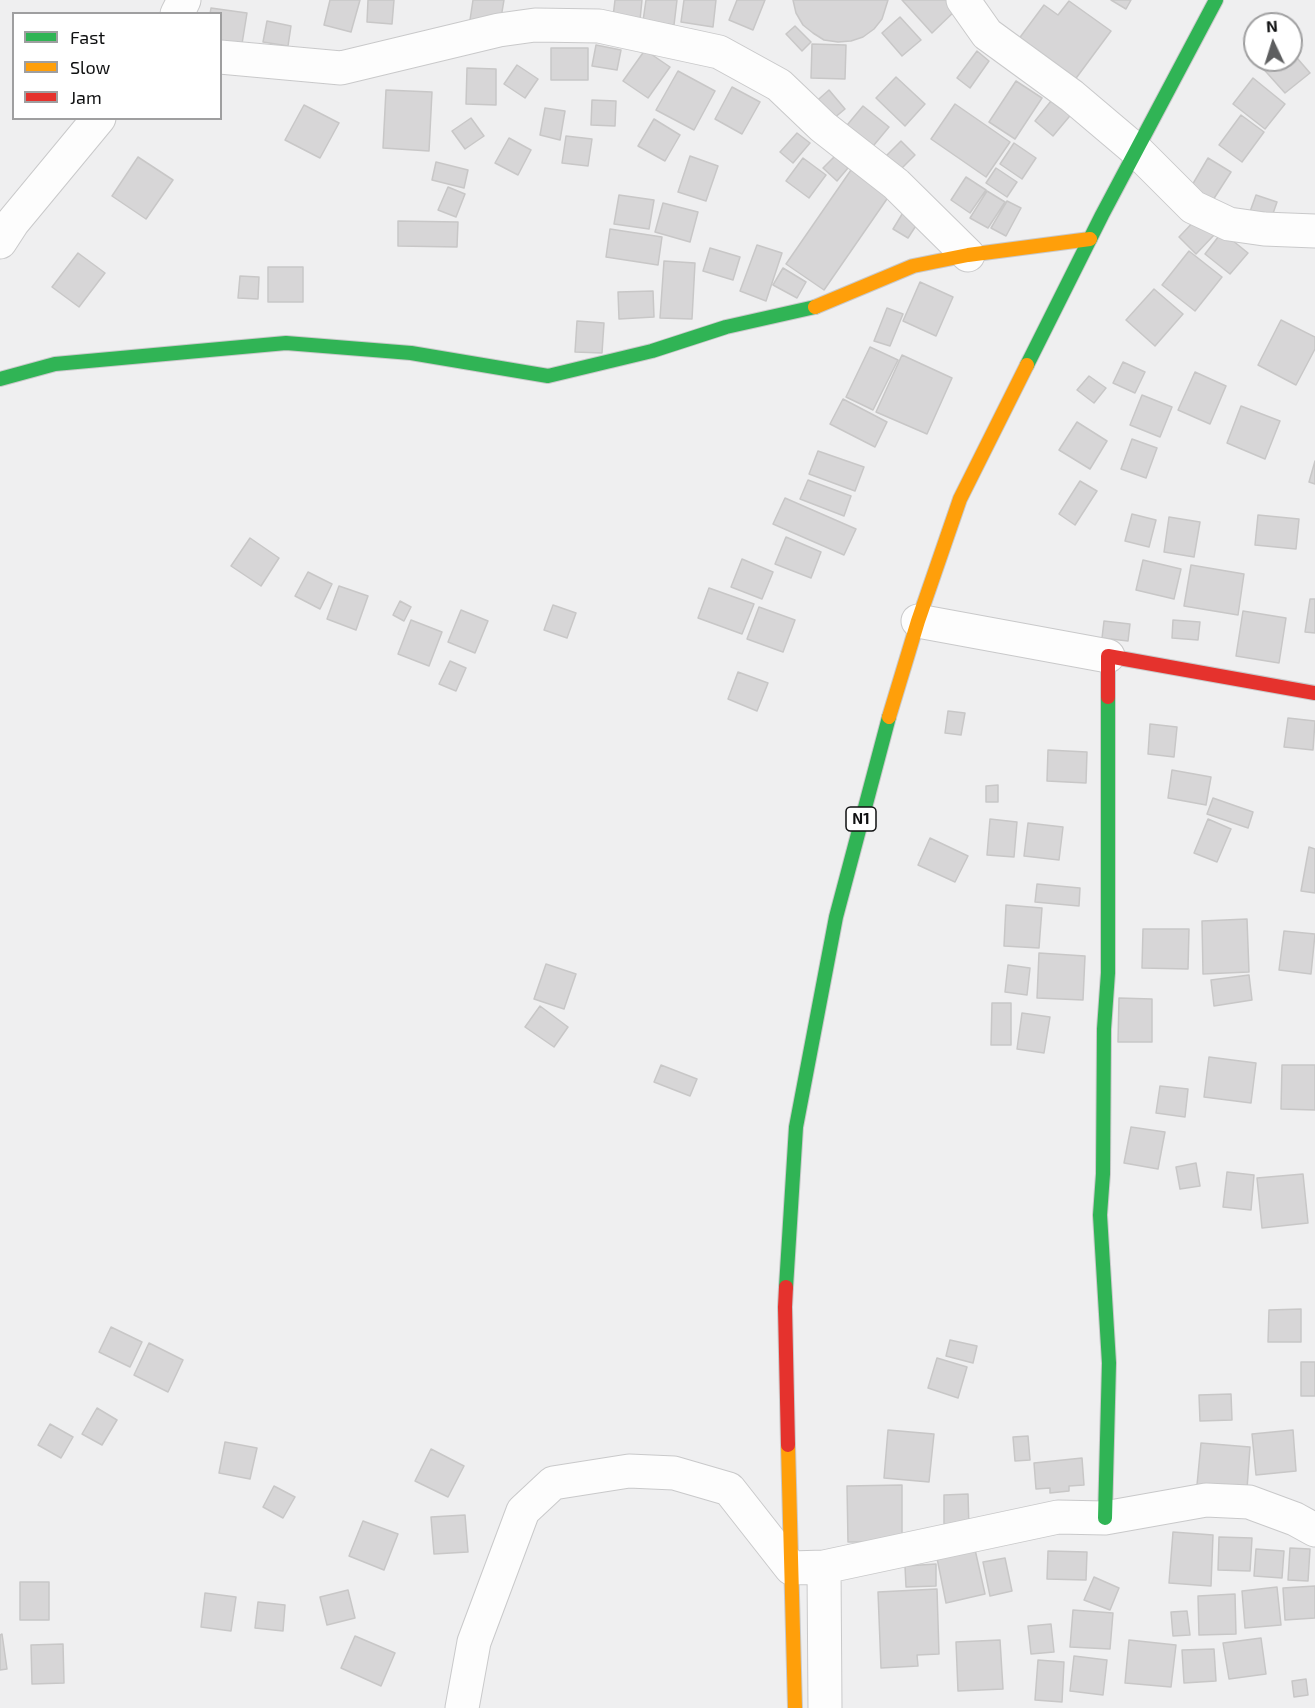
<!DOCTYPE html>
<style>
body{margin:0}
#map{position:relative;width:1315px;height:1708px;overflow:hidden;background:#efeff0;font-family:"Exo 2",sans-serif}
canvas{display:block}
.legend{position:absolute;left:12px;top:12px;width:210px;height:108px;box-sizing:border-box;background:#fff;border:2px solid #9f9fa0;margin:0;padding:8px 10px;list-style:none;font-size:18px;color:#0f1011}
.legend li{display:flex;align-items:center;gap:12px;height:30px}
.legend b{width:30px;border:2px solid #9f9fa0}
.north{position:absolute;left:1243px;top:12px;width:60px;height:60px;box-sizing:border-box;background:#fff;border:2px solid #9f9fa0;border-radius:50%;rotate:356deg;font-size:16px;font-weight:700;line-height:24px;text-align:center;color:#0f1011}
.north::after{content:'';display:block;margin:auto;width:21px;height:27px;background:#5d5e5f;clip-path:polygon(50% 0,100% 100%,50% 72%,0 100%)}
</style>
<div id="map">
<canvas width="1315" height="1708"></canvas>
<ul class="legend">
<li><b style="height:8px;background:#30b455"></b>Fast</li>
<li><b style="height:8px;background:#ff9f0a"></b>Slow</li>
<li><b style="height:8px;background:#e5322d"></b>Jam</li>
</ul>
<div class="north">N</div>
</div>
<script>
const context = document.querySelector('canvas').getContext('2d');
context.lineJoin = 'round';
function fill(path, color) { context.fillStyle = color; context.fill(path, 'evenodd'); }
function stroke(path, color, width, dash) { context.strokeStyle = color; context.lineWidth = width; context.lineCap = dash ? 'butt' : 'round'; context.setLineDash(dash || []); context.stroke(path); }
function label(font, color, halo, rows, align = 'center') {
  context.font = font + ' "Exo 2",sans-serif'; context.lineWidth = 5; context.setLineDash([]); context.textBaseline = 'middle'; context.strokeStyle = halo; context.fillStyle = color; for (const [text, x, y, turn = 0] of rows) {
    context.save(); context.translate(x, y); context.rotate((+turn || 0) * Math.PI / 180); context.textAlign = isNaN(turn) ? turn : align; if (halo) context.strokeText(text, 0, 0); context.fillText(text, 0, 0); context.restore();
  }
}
const building = new Path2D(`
 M330,0H360L351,32L324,25Z
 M368,0H394L392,24L367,22Z
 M473,0H504L500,24L470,20Z
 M615,0H642L640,20L613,17Z
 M646,0H677L674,25L643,21Z
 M684,0H716L713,27L681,22Z
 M737,0H765L753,30L729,20Z
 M793,0H888L882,19L874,29L863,37L851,41L838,42L824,40L813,33L803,25L796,13Z
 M902,0H953L959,7L932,33Z
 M1111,0H1131L1126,9Z
 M1069,1L1111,31L1074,81L1018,40L1044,5L1058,15Z
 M211,8L247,13L241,50L220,47V14H210Z
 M900,17L921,40L902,56L882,33Z
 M267,21L291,26L288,46L263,42Z
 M795,26L811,42L802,51L786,34Z
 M812,44L846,45L845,79L811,78Z
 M596,45L621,50L617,70L592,66Z
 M551,48H588V80H551Z
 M645,50L670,67L648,98L623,81Z
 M977,51L989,61L970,88L957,78Z
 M1291,51L1310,73L1285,93L1259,64L1264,60H1291Z
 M517,65L538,79L525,98L504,84Z
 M467,68L496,69V105L466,104Z
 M678,71L715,91L694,130L656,110Z
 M896,77L925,104L905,126L876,98Z
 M1253,78L1285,104L1265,129L1233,104Z
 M1016,81L1042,98L1015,139L989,122Z
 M732,87L760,102L742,134L715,119Z
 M386,90L432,92L429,151L383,148Z
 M829,90L845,109L827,124L811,106Z
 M1055,96L1074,111L1053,136L1035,121Z
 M592,100L616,101L615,126L591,125Z
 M955,104L1010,142L986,177L931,139Z
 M304,105L339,123L320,158L285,140Z
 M863,106L889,127L869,151L843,130Z
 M545,108L565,111L560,140L540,135Z
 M1241,115L1264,132L1242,162L1219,145Z
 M471,118L484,136L465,149L452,131Z
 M654,119L680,135L665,161L638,146Z
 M797,133L810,143L793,163L780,152Z
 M566,136L592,139L588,166L562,163Z
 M509,138L531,150L518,175L495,163Z
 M901,141L915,155L899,171L885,157Z
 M1014,143L1036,158L1022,179L1000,164Z
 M690,156L718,166L706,201L678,192Z
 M835,156L848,168L837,181L823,168Z
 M138,157L173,180L146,219L112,196Z
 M803,158L826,175L809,198L786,181Z
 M1208,158L1231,172L1213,200L1191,187Z
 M436,162L468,170L464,188L432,180Z
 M996,168L1017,182L1007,197L986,183Z
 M851,170L889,196L824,290L786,264Z
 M966,177L986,190L970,213L951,200Z
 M448,187L465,194L456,217L438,210Z
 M987,191L1005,202L988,228L970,218Z
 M619,195L654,200L649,229L614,224Z
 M1256,195L1277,202L1268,228L1247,220Z
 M1007,201L1021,208L1006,236L991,228Z
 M663,203L698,212L690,242L655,232Z
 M904,211L919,221L908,238L893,229Z
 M1199,216L1216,233L1196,254L1179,237Z
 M398,221L458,222L457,247L398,246Z
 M610,229L662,237L658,265L606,257Z
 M1222,232L1248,253L1230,274L1205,254Z
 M757,245L782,253L766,301L740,291Z
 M710,248L740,257L733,280L703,271Z
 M1189,251L1222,277L1195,311L1162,285Z
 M78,253L105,273L79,307L52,287Z
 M664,261L695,263L692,319L660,318Z
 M268,267H303V302H268Z
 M783,268L806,282L797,298L773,285Z
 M240,276L259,277L258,299L238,298Z
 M920,282L953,297L936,336L903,321Z
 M1154,289L1183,314L1155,346L1126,320Z
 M653,291L654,317L619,319L618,292Z
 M887,308L903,314L890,346L874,341Z
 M1281,320L1315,337V349L1296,385L1258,365Z
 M577,321L604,323L602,353L575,352Z
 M870,347L898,360L873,410L846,397Z
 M902,355L952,378L927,434L876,412Z
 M1123,362L1145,372L1135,393L1113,383Z
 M1195,372L1226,386L1210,424L1178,410Z
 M1089,376L1106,388L1094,403L1077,390Z
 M1142,395L1172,407L1160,437L1130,425Z
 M843,399L887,422L875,447L830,424Z
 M1241,406L1280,421L1265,459L1227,443Z
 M1077,422L1107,441L1090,469L1059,450Z
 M1132,439L1157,448L1146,478L1121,469Z
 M818,451L864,467L855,491L809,474Z
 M1315,461V484L1309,482Z
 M808,480L851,496L844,516L800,499Z
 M1080,481L1097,491L1075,525L1059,514Z
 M785,498L856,529L844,555L773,524Z
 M1132,514L1156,520L1149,547L1125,541Z
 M1258,515L1299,519L1296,549L1255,545Z
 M1169,517L1200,522L1194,557L1164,552Z
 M786,537L821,552L811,578L775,564Z
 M250,538L279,558L261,586L231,566Z
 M742,559L773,572L762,599L731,587Z
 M1143,560L1181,569L1174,599L1136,590Z
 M1191,565L1244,574L1238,615L1184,606Z
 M308,572L332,584L320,609L295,596Z
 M339,586L368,596L356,630L327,619Z
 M709,588L754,604L742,634L698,618Z
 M1310,599H1315V633L1305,632Z
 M400,601L411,607L404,621L393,615Z
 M553,605L576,613L567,638L544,630Z
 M759,607L795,620L783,652L747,639Z
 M461,610L488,621L475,653L448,642Z
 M1243,611L1286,618L1279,663L1236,656Z
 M411,620L442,632L429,666L398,654Z
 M1173,620L1200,622L1198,640L1172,638Z
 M1104,621L1130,624L1128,641L1102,638Z
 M450,661L466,668L456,691L439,684Z
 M738,672L768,683L757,711L728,699Z
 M948,711L965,713L961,735L945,733Z
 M1288,718L1315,721L1313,750L1284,747Z
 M1150,724L1177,727L1174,757L1148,754Z
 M1048,750L1087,752L1086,783L1047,781Z
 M1172,770L1211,777L1206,805L1168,798Z
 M998,785V802H986V786Z
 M1213,798L1253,812L1248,828L1207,814Z
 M990,819L1017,822L1014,857L987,855Z
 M1208,819L1231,829L1217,862L1194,853Z
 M1028,823L1063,827L1059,860L1024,856Z
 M930,838L968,856L955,882L918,865Z
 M1309,847L1315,849V893L1301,891Z
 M1037,884L1080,888L1079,906L1035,902Z
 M1006,905L1042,908L1039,948L1004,946Z
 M1247,919L1249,972L1203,974L1202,921Z
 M1143,929H1189L1188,969L1142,968Z
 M1284,931L1315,934L1311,974L1279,970Z
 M1039,953L1085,956L1083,1000L1037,998Z
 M546,964L576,974L564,1009L534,999Z
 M1008,965L1030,968L1027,995L1005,992Z
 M1249,975L1252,1000L1214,1006L1211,980Z
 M1119,998L1152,999V1042H1118Z
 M992,1003H1011V1045H991Z
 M540,1006L568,1027L554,1047L525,1027Z
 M1022,1013L1050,1017L1044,1053L1017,1049Z
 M1209,1057L1256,1063L1251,1103L1204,1097Z
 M661,1065L697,1079L690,1096L654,1082Z
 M1282,1065H1315V1110L1281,1109Z
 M1160,1086L1188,1089L1185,1117L1156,1113Z
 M1131,1127L1165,1132L1158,1169L1124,1163Z
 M1196,1163L1200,1186L1180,1189L1176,1167Z
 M1227,1172L1254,1175L1251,1210L1223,1207Z
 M1303,1174L1308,1223L1262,1228L1257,1178Z
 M1301,1309V1342H1268L1269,1310Z
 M111,1327L142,1342L130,1367L99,1352Z
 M950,1340L977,1346L973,1363L946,1356Z
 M149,1343L183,1360L168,1392L134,1375Z
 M937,1358L967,1367L958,1398L928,1388Z
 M1301,1362H1315V1396H1301Z
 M1231,1394L1232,1420L1200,1421L1199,1395Z
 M97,1408L117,1420L102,1445L82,1434Z
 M50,1424L73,1437L61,1458L38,1445Z
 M888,1430L934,1434L929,1482L884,1478Z
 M1293,1430L1296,1471L1256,1475L1252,1434Z
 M1028,1436L1030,1460L1015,1461L1013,1437Z
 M225,1442L257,1448L250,1479L219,1473Z
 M1201,1443L1250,1447L1247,1489L1197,1485Z
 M431,1449L464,1466L448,1497L415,1481Z
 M1082,1458L1084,1485L1069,1486V1491L1050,1493V1488L1036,1489L1034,1463Z
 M902,1485V1548L882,1542H848L847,1486Z
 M274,1486L295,1497L283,1518L263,1507Z
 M968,1494L969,1529H944V1495Z
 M465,1515L468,1552L434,1554L431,1517Z
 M363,1521L398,1534L384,1570L349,1556Z
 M1173,1532L1213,1535L1211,1586L1169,1583Z
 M1219,1537L1252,1538L1250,1571L1218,1570Z
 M974,1545L985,1594L946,1603L936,1553Z
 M1290,1548L1310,1549L1308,1581L1288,1580Z
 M1256,1549L1284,1551L1282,1578L1254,1576Z
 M1048,1551L1087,1552L1086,1580L1047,1579Z
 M1005,1558L1012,1591L990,1596L983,1562Z
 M936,1564V1586L906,1587L905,1566Z
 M1094,1577L1119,1588L1110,1610L1084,1600Z
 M20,1582H49V1620H20Z
 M1315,1586V1618L1285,1620L1283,1588Z
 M1277,1587L1281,1625L1245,1628L1242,1591Z
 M937,1589L939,1654L917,1655L918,1666L881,1668L878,1592Z
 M348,1590L355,1618L327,1625L320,1597Z
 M205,1593L236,1597L231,1631L201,1627Z
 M1235,1594L1236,1634L1199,1635L1198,1596Z
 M258,1602L285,1605L283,1631L255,1628Z
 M1073,1610L1113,1613L1110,1649L1070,1647Z
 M1187,1611L1190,1635L1173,1636L1171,1612Z
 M1051,1624L1054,1652L1031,1654L1028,1626Z
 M2,1634L7,1669L0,1670V1635Z
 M355,1636L395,1653L381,1686L341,1668Z
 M1261,1638L1266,1674L1229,1679L1223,1643Z
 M1000,1640L1003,1689L958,1691L956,1642Z
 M1129,1640L1176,1645L1171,1687L1125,1683Z
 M63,1644L64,1683L32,1684L31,1645Z
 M1214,1649L1216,1681L1184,1683L1182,1650Z
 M1074,1656L1107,1660L1103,1695L1070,1691Z
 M1038,1660L1064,1662L1062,1702L1035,1700Z
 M1306,1679L1308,1695L1294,1697L1292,1681Z`);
const street = new Path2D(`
 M963,0L987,34L1072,96L1137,151L1193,207L1229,224L1264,229L1315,231
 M177,14L184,0
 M220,57L341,68L499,30L535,25L599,26L719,52L779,85L823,127L896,184L968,255
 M0,242L13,222L99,118
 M918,621L1108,656
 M824,1567L825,1708
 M462,1708L474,1642L523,1511L553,1483L629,1471L674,1473L729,1489L791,1568L824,1567L1058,1517L1105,1518L1206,1500L1249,1502L1295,1519L1315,1530`);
const fast = new Path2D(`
 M1027,365L1102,215L1216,0
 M0,379L55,364L286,343L411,353L548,376L652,351L726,327L815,307
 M786,1287L796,1127L836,917L889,717
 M1105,1518L1109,1363L1100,1215L1103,1174L1104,1029L1108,973V697`);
const slow = new Path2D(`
 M815,307L913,266L968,255L1090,239
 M889,717L918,621L960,499L1027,365
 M788,1445L795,1708`);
const jam = new Path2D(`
 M1108,697V656L1315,693
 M786,1287L785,1307L788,1445`);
const shields = [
 [861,819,30]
];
const shieldNames = [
 ["N1",861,819]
];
fill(building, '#d7d6d7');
stroke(building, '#c8c7c7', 1.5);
stroke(street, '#c9c9ca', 35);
stroke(fast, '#c9c9ca', 16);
stroke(slow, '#c9c9ca', 16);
stroke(jam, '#c9c9ca', 16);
stroke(street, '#fdfdfd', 33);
stroke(fast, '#30b455', 14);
stroke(slow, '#ff9f0a', 14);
stroke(jam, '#e5322d', 14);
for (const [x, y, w] of shields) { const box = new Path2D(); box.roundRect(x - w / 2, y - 12, w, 24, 4.5); context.fillStyle = '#fff'; context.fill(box); stroke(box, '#0f1011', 1.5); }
label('bold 15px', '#0f1011', null, shieldNames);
</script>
